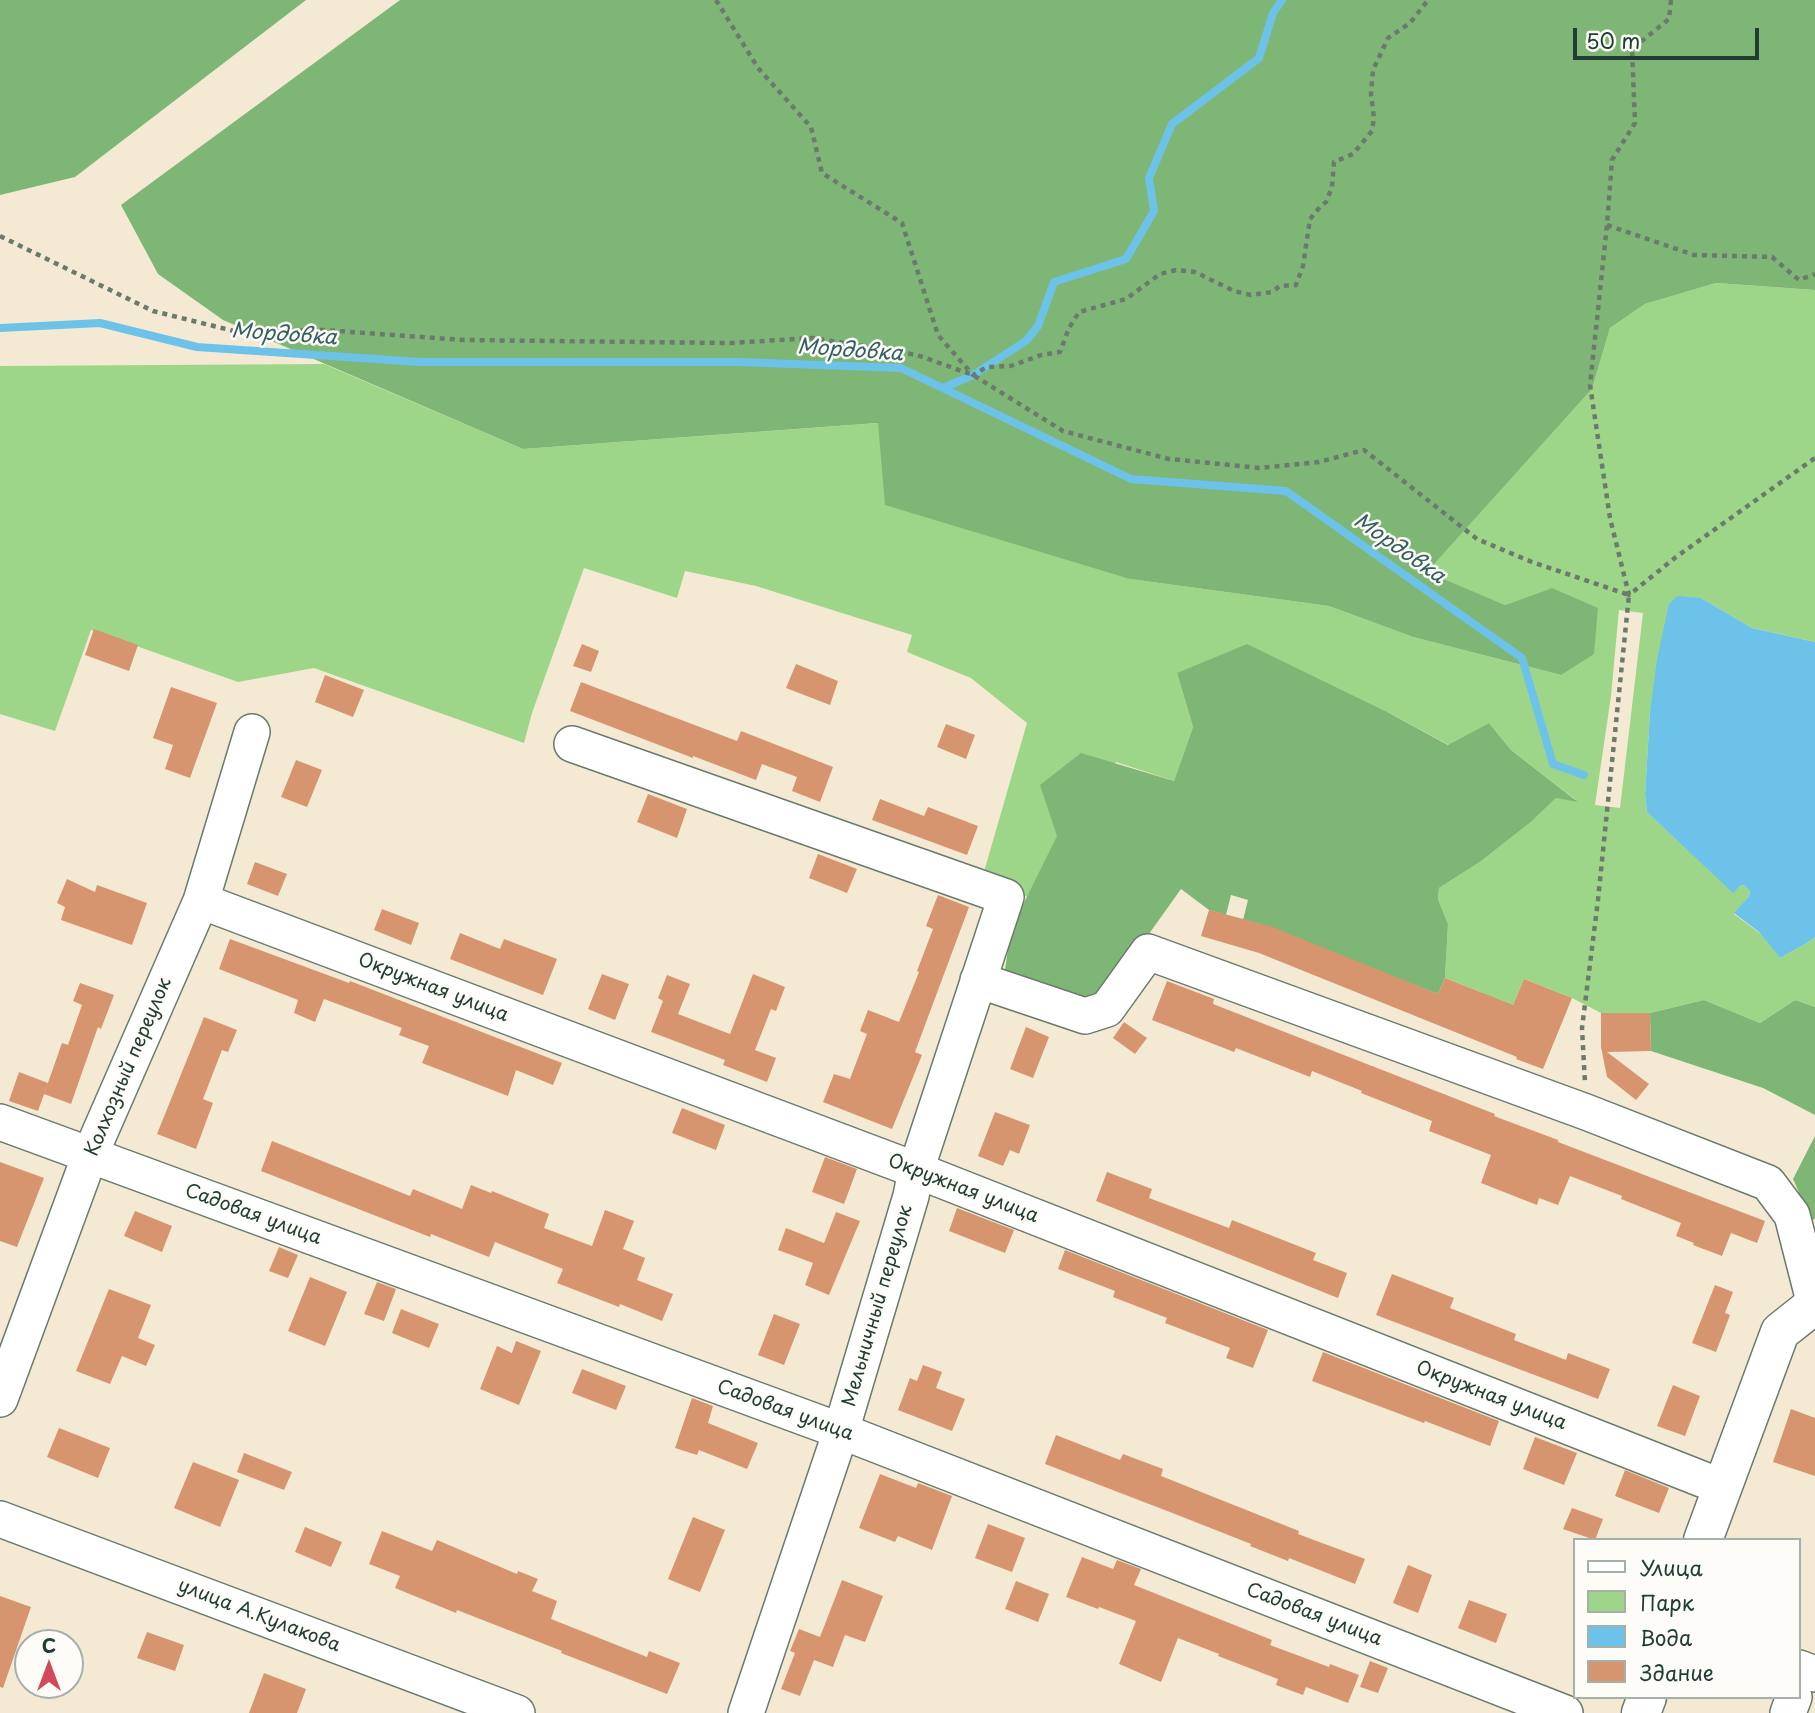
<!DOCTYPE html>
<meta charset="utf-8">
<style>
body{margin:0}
#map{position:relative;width:1815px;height:1713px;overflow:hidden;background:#f4ead4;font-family:"Playpen Sans",sans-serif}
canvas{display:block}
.legend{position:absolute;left:1573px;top:1538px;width:228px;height:161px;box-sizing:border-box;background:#fdfcf7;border:2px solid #a4b0a9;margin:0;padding:9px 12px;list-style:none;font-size:21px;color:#1f3d34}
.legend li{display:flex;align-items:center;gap:14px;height:35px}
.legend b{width:35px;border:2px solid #a4b0a9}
.north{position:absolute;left:14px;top:1629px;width:70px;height:70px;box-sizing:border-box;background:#fdfcf7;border:2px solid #a4b0a9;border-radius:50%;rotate:0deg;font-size:19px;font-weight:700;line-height:28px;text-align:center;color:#1f3d34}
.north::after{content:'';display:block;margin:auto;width:24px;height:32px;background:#d1495b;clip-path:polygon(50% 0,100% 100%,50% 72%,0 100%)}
.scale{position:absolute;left:1573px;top:28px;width:186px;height:32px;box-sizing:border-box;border:4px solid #1f3d34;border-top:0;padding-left:9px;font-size:21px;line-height:24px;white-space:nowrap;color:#1f3d34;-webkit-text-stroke:5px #fdfcf7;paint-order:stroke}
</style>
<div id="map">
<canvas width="1815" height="1713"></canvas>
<ul class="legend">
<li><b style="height:9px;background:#fff"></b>Улица</li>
<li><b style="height:19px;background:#9ed689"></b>Парк</li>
<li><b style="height:19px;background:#6dc2e9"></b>Вода</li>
<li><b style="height:19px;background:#d6956f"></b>Здание</li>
</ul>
<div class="north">С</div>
<div class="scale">50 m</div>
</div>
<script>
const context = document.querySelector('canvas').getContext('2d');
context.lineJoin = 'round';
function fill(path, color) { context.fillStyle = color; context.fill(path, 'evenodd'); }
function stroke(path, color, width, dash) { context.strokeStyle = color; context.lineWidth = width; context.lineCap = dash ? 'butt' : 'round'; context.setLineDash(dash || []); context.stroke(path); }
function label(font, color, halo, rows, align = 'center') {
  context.font = font + ' "Playpen Sans",sans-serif'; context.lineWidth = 5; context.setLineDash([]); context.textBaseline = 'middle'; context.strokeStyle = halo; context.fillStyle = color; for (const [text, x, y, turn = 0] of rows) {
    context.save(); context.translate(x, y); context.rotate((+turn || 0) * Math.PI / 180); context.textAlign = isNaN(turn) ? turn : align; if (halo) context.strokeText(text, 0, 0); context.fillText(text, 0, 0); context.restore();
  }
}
const green = new Path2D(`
 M1716,283L1815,290V642L1752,628L1701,598L1650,712L1645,795L1647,812L1733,892L1740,886L1744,885L1750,891L1749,896L1734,914L1761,934L1780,958L1807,943L1815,937V1007L1795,1000L1760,1023L1704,1000L1650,1013H1601L1572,998L1524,979L1509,1014L1477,1010L1483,993L1445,978L1448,924L1438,899L1439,888L1480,862L1531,822L1556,798L1576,800L1511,750L1489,723L1449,745L1389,713L1177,673L1193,727L1174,781L1116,762L1058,836L1028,897L981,882L1027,723L971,678L907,652L912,635L756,586L685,571L677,598L584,568L532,713L524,743L314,668L238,682L91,630L55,731L0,714V366L324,364L523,449L879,423L1130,579L1329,606L1413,637L1561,675L1550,589L1505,605L1426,573L1592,389L1610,328L1645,304ZM1619,610L1643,613L1620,808L1595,805L1611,696Z`);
const forest = new Path2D(`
 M0,0H306L75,177L0,195Z
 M400,0H1815V290L1716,283L1645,304L1610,328L1592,389L1427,572L1505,605L1552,588L1598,608L1594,654L1561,675L1413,637L1329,606L1130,579L885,505L878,423L523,449L223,320L158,274L121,205Z
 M1247,644L1389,713L1448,745L1489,723L1511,750L1578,802L1556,798L1531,822L1480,862L1439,888L1438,899L1448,924L1445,978L1438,994L1243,920L1248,900L1231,895L1226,915L1209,910L1181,889L1104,997L1084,1002L1005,970L1011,929L1057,836L1040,785L1081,753L1174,781L1193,727L1177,673Z
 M1704,1000L1760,1023L1795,1000L1815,1007V1115L1763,1088L1651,1051L1650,1013Z
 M1815,1136V1219L1811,1220L1793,1179Z`);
const water = new Path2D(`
 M1677,596L1701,598L1752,628L1815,642V937L1807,943L1780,958L1759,932L1734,913L1749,896L1750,891L1744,885L1740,886L1733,893L1647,812L1645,795L1650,712L1657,659L1669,604Z`);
const stream = new Path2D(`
 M0,328L100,323L197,347L420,362H739L901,368L1131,479L1286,491L1522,658L1553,764L1584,775
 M943,388L973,375L1026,341L1038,326L1054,282L1126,259L1154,211L1149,178L1172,124L1259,58L1273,13L1282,0`);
const building = new Path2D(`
 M94,629L138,645L129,671L85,655Z
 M582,644L599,651L591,672L573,666Z
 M796,664L838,681L830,705L786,688Z
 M325,675L364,690L353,717L315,702Z
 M581,682L737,741L741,731L833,767L820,802L792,791L797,777L762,764L756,780L693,756V758L570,711Z
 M171,687L217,703L190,778L165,769L173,745L153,738Z
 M946,724L975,735L966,759L937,747Z
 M296,760L322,770L307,807L281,797Z
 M648,794L687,809L677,838L637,822Z
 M880,799L924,816L928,807L978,826L967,855L872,820Z
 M818,854L857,869L847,893L809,878Z
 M255,862L287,874L278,896L247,884Z
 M67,879L95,892L97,885L147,903L132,945L61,920L65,907L57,903Z
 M938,895L969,907L915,1052L922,1055L892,1129L823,1102L834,1074L850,1079L867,1034L860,1031L868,1010L899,1022L919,972L917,971L933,929L926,926Z
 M382,909L419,923L411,945L374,930Z
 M1209,910L1270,926L1438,994L1445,978L1513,1005L1524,979L1572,998L1543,1069L1516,1059L1517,1057L1259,953L1201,936Z
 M460,933L500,949L504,939L557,959L543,995L450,959Z
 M230,939L349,983L350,981L562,1063L553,1085L516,1070L508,1096L422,1063L429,1046L399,1035L402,1028L324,999L315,1022L294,1013L298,1000L219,969Z
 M602,974L629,984L615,1020L588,1009Z
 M753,974L785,987L776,1011L771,1009L755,1050L776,1058L767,1082L723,1065L725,1060L651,1032L663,1001L658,998L667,975L690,984L678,1014L730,1034Z
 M1167,981L1214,999L1213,1004L1495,1114L1494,1116L1558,1140V1142L1765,1221L1757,1243L1731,1233L1722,1256L1693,1245L1694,1243L1676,1236L1681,1223L1621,1199L1622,1196L1570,1176L1558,1205L1539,1198L1537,1205L1481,1183L1491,1155L1429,1131L1432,1121L1361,1093L1362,1091L1312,1071L1310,1077L1236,1048L1234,1052L1152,1020Z
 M80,983L114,995L101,1029L98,1027L71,1104L44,1094L62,1043L68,1045L82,1005L73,1001Z
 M1601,1013H1650L1651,1051L1607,1052L1649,1084L1636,1100L1607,1077L1601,1047Z
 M204,1017L237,1030L228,1052L222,1050L203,1099L213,1103L196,1149L157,1134Z
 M1124,1022L1147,1038L1135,1054L1113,1038Z
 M1026,1027L1049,1037L1033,1078L1010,1069Z
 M19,1072L48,1083L38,1111L9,1101Z
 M682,1108L725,1125L716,1150L672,1133Z
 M995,1112L1030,1125L1019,1154L1010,1150L1003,1166L978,1156Z
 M272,1141L410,1196L413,1189L462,1209L471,1185L491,1193L492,1191L549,1214L544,1228L592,1246L605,1210L634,1221L623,1249L645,1258L637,1280L673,1294L662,1321L620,1304L619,1307L557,1283L563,1269L495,1242L489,1257L431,1234L430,1237L261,1171Z
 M825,1157L857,1169L844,1204L812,1192Z
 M0,1162L44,1178L17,1247L0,1241Z
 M1107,1172L1152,1189L1149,1198L1229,1228L1232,1220L1316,1253L1313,1260L1347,1273L1338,1298L1096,1201Z
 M957,1208L1014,1230L1005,1253L949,1231Z
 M135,1211L172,1226L162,1252L124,1236Z
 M836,1212L860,1221L829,1295L805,1285L813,1263L778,1250L786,1228L824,1243Z
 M279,1247L298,1255L288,1278L269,1271Z
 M1065,1250L1268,1330L1253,1368L1226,1358L1230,1348L1165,1323L1167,1318L1113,1297L1115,1291L1058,1269Z
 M1392,1274L1454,1298L1450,1308L1516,1334L1514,1340L1566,1360L1568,1353L1610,1369L1598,1399L1376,1315Z
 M310,1277L347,1292L325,1346L288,1331Z
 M377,1282L396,1289L384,1321L364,1314Z
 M1715,1285L1733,1292L1725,1313L1730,1315L1716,1352L1692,1343Z
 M109,1289L151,1305L138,1338L155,1345L146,1366L122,1356L110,1384L76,1371Z
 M401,1309L439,1324L429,1348L392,1333Z
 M774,1314L800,1324L784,1365L758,1355Z
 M516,1341L541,1351L519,1405L480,1389L497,1346L512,1353Z
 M1323,1352L1499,1421L1490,1446L1425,1421L1424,1423L1312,1381Z
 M923,1365L942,1372L936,1388L965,1399L952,1431L898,1410L910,1378L917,1381Z
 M582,1369L626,1386L616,1410L572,1393Z
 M1673,1385L1700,1396L1685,1436L1657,1426Z
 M692,1398L713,1406L708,1423L758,1443L747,1469L699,1450L697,1455L675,1448Z
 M1791,1409L1815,1418V1476L1773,1462Z
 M59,1428L110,1448L98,1478L47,1457Z
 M1056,1435L1120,1460L1123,1454L1163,1469L1161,1476L1299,1531L1298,1534L1365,1559L1355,1584L1289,1558L1288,1561L1250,1546L1251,1544L1175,1514L1045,1464Z
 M1535,1437L1577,1453L1564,1485L1523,1469Z
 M244,1453L292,1472L284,1490L237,1472Z
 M193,1462L239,1480L220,1527L174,1508Z
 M1625,1470L1669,1488L1659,1513L1615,1496Z
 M880,1474L916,1488L918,1483L952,1496L932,1550L898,1536L895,1542L859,1528Z
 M1572,1508L1603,1519L1595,1540L1563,1529Z
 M693,1517L725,1530L700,1592L668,1579Z
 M988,1524L1025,1538L1012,1572L975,1558Z
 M305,1527L342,1542L331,1567L295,1552Z
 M382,1531L432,1551L437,1540L517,1574L518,1571L538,1579L532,1591L557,1601L551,1619L647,1657L649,1651L680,1663L667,1694L561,1653L562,1651L457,1610L456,1613L395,1588L400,1576L369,1564Z
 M1082,1557L1113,1569L1117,1560L1141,1569L1134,1585L1272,1640L1270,1645L1329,1667L1330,1664L1359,1675L1348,1703L1306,1687L1303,1695L1276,1685L1278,1679L1218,1656L1219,1654L1178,1638L1161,1682L1119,1664L1136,1621L1099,1607L1098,1609L1066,1597Z
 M1408,1565L1432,1575L1418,1613L1393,1603Z
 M842,1580L883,1596L865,1642L845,1635L833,1667L814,1660L800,1696L781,1689L795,1653L790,1651L799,1629L820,1637Z
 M1016,1581L1049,1594L1038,1622L1005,1609Z
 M0,1596L31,1607L3,1688L0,1687Z
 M1469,1600L1507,1614L1496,1643L1458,1628Z
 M147,1632L184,1645L175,1671L137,1658Z
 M1370,1661L1388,1668L1378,1693L1360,1687Z
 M264,1673L306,1689L297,1713H249Z`);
const path = new Path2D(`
 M716,0L758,68L811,127L822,173L902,223L938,335L973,375L987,367L1011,366L1041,355L1060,352L1069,328L1079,312L1126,299L1160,274L1176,270L1195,272L1234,291L1251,295L1272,292L1280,286L1296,285L1303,266L1310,219L1320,207L1326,202L1332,187L1334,162L1353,154L1372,131L1374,118L1371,94L1373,70L1388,38L1410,23L1428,0
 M1671,0L1669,19L1632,49L1635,123L1612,160L1607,225L1590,385L1610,518L1629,595L1676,557L1815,458
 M1607,225L1694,255L1772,257L1799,280L1815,274
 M0,236L153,311L238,332L323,330L464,340L730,343L813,338L917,355L973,375L1063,431L1169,459L1259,468L1319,462L1364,450L1477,539L1532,562L1629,595L1598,900L1582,1028L1585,1083`);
const minor = new Path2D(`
 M572,744L1006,897L916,1170L911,1196L841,1431L746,1713
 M201,901L916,1170L1722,1487
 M978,980L1085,1016L1107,1009L1148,952L1586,1112L1768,1183L1792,1215L1815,1305
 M0,1122L841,1431L1565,1713
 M0,1399L90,1155L201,901L252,732
 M0,1519L517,1713
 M1799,1668L1815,1674
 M1788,1713L1794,1697`);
const major = new Path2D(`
 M1703,1540L1780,1332L1814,1305
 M1641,1713L1647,1697`);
const streetNames = [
 ["Окружная улица",433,988,21],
 ["Колхозный переулок",129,1067,-67],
 ["Окружная улица",963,1189,21],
 ["Садовая улица",253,1215,20],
 ["Мельничный переулок",878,1306,-74],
 ["Окружная улица",1491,1396,21],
 ["Садовая улица",785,1411,20],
 ["Садовая улица",1314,1615,21],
 ["улица А.Кулакова",259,1616,21]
];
const waterNames = [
 ["Мордовка",284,335,4],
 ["Мордовка",850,351,4],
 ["Мордовка",1399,549,35]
];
fill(green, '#9ed689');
fill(forest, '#7eb775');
fill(water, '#6dc2e9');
stroke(stream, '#6dc2e9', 8);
fill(building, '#d6956f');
stroke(minor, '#6a7a6c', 38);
stroke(major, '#6a7a6c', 41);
stroke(path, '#6a7a6c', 4.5, [5, 5]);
stroke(minor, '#fff', 35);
stroke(major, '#fff', 38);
label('19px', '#1f3d34', '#fdfcf7', streetNames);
label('italic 21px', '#325e61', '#fdfcf7', waterNames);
</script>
